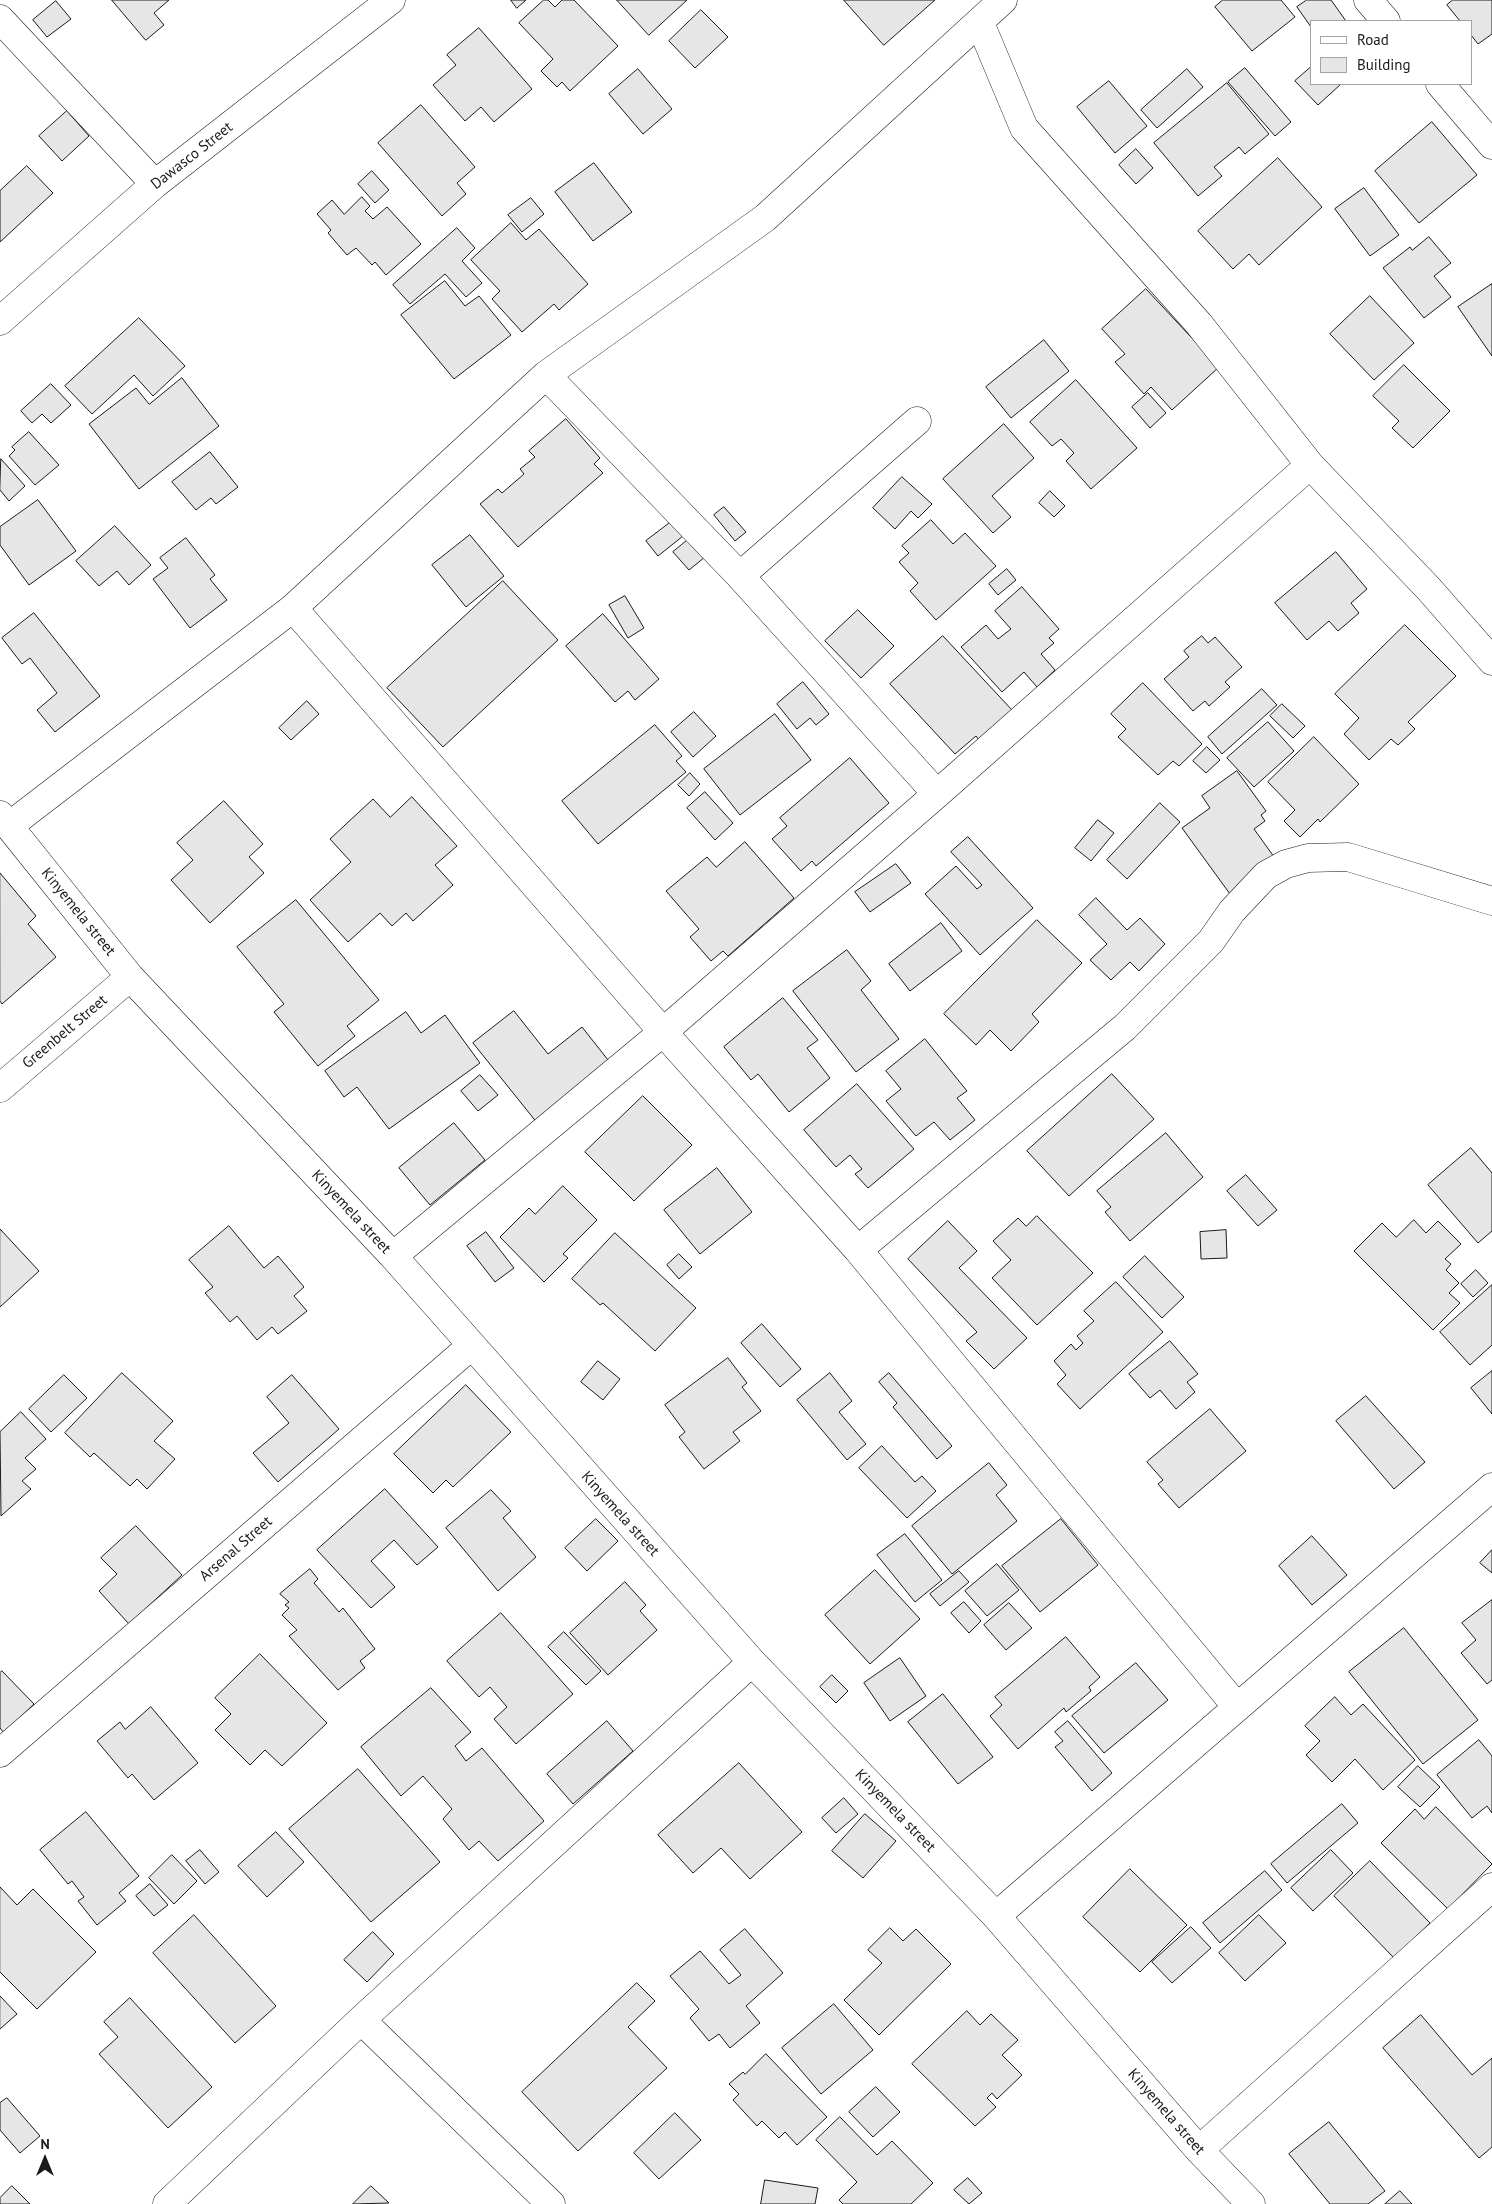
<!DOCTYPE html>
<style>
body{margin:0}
#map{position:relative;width:1492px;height:2204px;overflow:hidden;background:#fff;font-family:"PT Sans",sans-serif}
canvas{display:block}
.legend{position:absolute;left:1310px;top:20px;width:162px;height:65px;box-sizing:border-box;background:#fff;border:1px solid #a3a3a3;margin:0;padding:6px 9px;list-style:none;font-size:15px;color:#1a1a1a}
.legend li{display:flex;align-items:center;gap:10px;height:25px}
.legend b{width:25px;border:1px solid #a3a3a3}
.north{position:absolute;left:20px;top:2134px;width:50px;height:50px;-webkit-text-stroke:4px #fff;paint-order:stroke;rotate:0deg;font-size:14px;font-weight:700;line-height:20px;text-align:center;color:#1a1a1a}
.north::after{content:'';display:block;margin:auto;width:18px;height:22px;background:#1a1a1a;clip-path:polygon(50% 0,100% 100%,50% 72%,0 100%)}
</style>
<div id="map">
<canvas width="1492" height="2204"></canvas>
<ul class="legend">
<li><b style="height:6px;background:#fff"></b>Road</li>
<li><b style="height:14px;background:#e6e6e6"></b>Building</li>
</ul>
<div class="north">N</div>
</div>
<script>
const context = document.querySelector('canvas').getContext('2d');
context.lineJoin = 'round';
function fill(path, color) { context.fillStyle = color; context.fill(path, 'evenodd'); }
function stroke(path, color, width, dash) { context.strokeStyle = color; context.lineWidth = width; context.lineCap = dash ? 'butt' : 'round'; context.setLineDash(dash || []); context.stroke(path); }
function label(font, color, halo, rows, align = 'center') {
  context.font = font + ' "PT Sans",sans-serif'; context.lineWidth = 4; context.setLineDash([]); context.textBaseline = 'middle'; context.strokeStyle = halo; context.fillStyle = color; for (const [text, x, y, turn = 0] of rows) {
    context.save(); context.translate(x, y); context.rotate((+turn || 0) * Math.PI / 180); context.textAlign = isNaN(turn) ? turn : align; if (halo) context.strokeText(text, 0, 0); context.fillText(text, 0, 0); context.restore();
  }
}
const building = new Path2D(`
 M112,0H169L154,13L164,25L146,40Z
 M511,0H526L517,8Z
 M544,0H548L555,7L562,0H574L618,46L570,91L562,82L557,87L541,71L553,59L519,23Z
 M617,0H687L649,35Z
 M844,0H935L884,45Z
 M1223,0H1281L1295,17L1252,51L1215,7Z
 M1307,0H1331L1346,21H1311V27L1297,7Z
 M1453,0H1492V34L1478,44L1471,35V21H1460L1447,5Z
 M56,1L71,19L47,37L33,20Z
 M701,10L728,37L695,68L669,41Z
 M479,28L532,89L494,122L481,107L465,121L433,85L456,65L447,55Z
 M1311,67V84H1341L1318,105L1295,81Z
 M1245,68L1291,122L1275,136L1228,82Z
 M638,69L672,109L643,134L609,94Z
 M1187,69L1203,87L1157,128L1141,110Z
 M1109,81L1147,126L1115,153L1077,107Z
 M1227,83L1269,134L1245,154L1239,147L1214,167L1222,176L1198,196L1154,143Z
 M421,105L475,167L457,183L466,194L442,216L378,143Z
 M67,111L89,136L62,161L39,136Z
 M1432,122L1477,175L1419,223L1375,171Z
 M1136,149L1153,168L1136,184L1119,165Z
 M1278,158L1322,207L1259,265L1249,254L1233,269L1198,231Z
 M594,163L632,212L593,241L555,192Z
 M27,166L53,193L0,242V191Z
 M372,171L389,190L375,203L358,184Z
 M1364,188L1399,235L1370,256L1335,209Z
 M362,197L370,206L365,211L373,219L387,207L421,244L386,275L375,262L372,265L356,248L347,255L328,233L331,230L317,214L332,200L344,214Z
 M531,198L544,214L522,232L508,215Z
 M511,223L526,240L539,229L588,284L559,310L554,304L522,332L492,299L500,291L471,260Z
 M457,228L475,248L462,261L482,283L466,297L445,274L410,304L393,285Z
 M1429,237L1451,263L1434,276L1451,297L1424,318L1383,268L1410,247L1412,250Z
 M445,281L465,306L479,296L511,335L454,379L401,315Z
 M1492,284V356L1458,307Z
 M1146,289L1219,367L1172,410L1151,387L1144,394L1115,362L1125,354L1102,329Z
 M1370,296L1414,343L1374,380L1330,334Z
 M139,318L185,366L153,396L134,375L92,414L65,386Z
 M1044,340L1069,371L1011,418L986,387Z
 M1404,365L1450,411L1413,448L1392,428L1399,421L1373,396Z
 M182,378L219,426L139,489L89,424L136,388L149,404Z
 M1076,380L1137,448L1091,489L1066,461L1074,453L1061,439L1052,446L1030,422Z
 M51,384L71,405L51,423L42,414L32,423L21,411Z
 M1148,393L1166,413L1150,428L1132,407Z
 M566,419L600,458L594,464L603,473L518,547L480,504L498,489L502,493L524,474L520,469L535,457L529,451Z
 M1004,424L1034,458L992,496L1011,517L993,533L943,479Z
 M29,432L59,465L35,485L9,456L15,450L12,447Z
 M210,452L238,487L216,504L211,498L196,510L172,482Z
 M1,459L25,486L9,501L0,490Z
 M902,477L932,504L918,518L911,511L895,529L873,508Z
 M1050,491L1065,506L1054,517L1039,503Z
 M38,500L76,551L29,585L0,545V527Z
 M724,507L746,532L735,541L714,515Z
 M931,520L953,544L965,533L996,566L936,620L910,591L918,583L899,562L909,553L902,546Z
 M671,522L683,536L658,556L646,541Z
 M115,526L151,565L129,585L117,571L99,586L76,561Z
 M470,535L504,576L466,607L432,565Z
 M186,538L215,575L210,579L227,600L190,628L153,579L168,568L160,558Z
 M689,539L705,557L689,570L673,552Z
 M1336,552L1367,589L1351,603L1359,613L1338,631L1329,621L1307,640L1275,603Z
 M1007,569L1016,580L998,595L989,584Z
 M503,581L558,640L443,747L387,688Z
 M1022,587L1059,629L1049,638L1054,643L1041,654L1055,670L1037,687L1024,672L1002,692L961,647L986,625L998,639L1011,629L995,611Z
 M625,596L644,628L628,638L609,605Z
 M858,610L894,646L861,678L825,641Z
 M34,613L100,696L55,732L37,710L57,693L30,658L22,664L2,638Z
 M603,614L659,679L635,700L628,691L615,702L566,646Z
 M1405,625L1456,676L1408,722L1415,729L1398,745L1391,739L1369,760L1344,734L1359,718L1335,694Z
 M943,636L1012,710L979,740L976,736L955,754L890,684Z
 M1202,636L1208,643L1215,637L1242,667L1225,682L1230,687L1209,706L1205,701L1193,711L1164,679L1189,657L1184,651Z
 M803,682L829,714L816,725L810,718L797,729L777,704Z
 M1143,683L1202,744L1179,766L1173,761L1158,775L1118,737L1126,729L1111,714Z
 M1262,689L1277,705L1222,754L1208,737Z
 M307,701L319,714L291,740L279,728Z
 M1282,704L1305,726L1293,738L1270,716Z
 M694,712L716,736L693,757L671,732Z
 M775,714L811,760L740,815L704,769Z
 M1268,722L1294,751L1254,787L1227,758Z
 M655,725L682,756L676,761L686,772L598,844L562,801Z
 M1314,737L1359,784L1320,822L1318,819L1300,837L1284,821L1295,810L1268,782Z
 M1207,747L1220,760L1206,773L1193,761Z
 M850,758L889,803L816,866L812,861L801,871L772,839L787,826L780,818Z
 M1237,771L1266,811L1261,815L1265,821L1254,829L1277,861L1230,894L1182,828L1210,808L1202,796Z
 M690,773L700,784L689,796L678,785Z
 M705,792L733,823L715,840L687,808Z
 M412,797L457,846L435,865L453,885L413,921L406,913L392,926L380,913L348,942L310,900L351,862L330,839L373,799L390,817Z
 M224,801L263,844L249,857L264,873L210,923L171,880L193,860L177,843Z
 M1160,803L1180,822L1127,879L1107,860Z
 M1098,820L1114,833L1091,861L1075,848Z
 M968,837L1033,908L980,955L925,894L956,866L977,889L982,885L951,852Z
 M745,842L794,898L728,956L723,951L711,961L690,937L699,929L666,891L707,857L716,867Z
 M896,864L911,883L870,912L855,892Z
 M0,873L36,916L28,924L56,957L2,1004L0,1001Z
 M1096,898L1127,930L1140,918L1165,944L1139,971L1130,962L1111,980L1090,960L1107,944L1079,915Z
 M296,900L379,1000L347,1026L355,1036L318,1066L274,1012L284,1004L237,947Z
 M1037,920L1082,963L1032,1014L1039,1022L1011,1051L990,1030L976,1045L944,1014Z
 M941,923L962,951L910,991L889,964Z
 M847,950L871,981L861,990L899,1039L856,1072L793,991Z
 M783,998L818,1040L807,1048L830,1078L789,1112L758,1074L751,1080L724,1047Z
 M514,1011L548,1054L582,1027L612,1065L538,1124L473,1043Z
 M406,1012L421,1033L445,1015L480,1063L389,1129L357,1087L344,1097L325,1071Z
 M925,1039L967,1091L957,1098L975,1120L950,1140L934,1122L916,1136L886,1101L901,1089L886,1071Z
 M1112,1074L1154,1119L1069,1196L1027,1151Z
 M480,1075L498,1095L478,1111L461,1091Z
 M857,1084L914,1149L868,1188L855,1174L862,1169L850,1155L836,1167L804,1130Z
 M643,1096L692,1145L634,1201L585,1152Z
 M454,1123L485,1160L430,1205L399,1168Z
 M1166,1133L1203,1177L1130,1241L1105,1212L1111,1207L1097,1191Z
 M1471,1148L1492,1173V1231L1478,1243L1428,1185Z
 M717,1168L752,1212L700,1254L664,1210Z
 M1246,1175L1277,1210L1258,1226L1227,1191Z
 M563,1186L597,1220L563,1254L568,1258L544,1282L500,1237L529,1208L535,1214Z
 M1037,1216L1093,1273L1037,1325L992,1278L1011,1260L993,1241L1018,1218L1026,1226Z
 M1414,1220L1426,1233L1438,1221L1461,1244L1445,1259L1451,1264L1446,1270L1459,1283L1449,1293L1460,1303L1433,1330L1354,1251L1382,1223L1396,1237Z
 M948,1221L977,1251L959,1268L1027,1338L994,1369L966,1341L977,1332L908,1259Z
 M229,1226L264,1268L278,1256L304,1287L294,1296L307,1311L278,1334L272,1327L257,1340L237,1316L230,1322L205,1293L213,1287L189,1260Z
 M0,1229L39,1271L0,1307Z
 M1226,1230L1227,1258L1201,1259L1200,1232Z
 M486,1232L514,1268L495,1282L467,1246Z
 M615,1233L696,1308L655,1351L603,1303L600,1305L572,1279Z
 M679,1254L692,1267L679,1279L667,1265Z
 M1145,1256L1184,1297L1162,1318L1123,1277Z
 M1476,1270L1488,1283L1473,1297L1461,1284Z
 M1116,1282L1163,1332L1080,1409L1057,1384L1066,1375L1054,1361L1071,1344L1076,1350L1083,1343L1077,1336L1094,1321L1084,1311Z
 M1492,1285V1345L1470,1365L1440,1332Z
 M762,1324L801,1369L780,1387L741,1343Z
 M1170,1341L1198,1374L1187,1382L1195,1392L1176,1409L1160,1390L1150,1398L1129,1374Z
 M728,1358L747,1383L742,1387L761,1411L733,1432L740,1441L704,1469L679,1437L685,1432L665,1405Z
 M598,1361L620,1379L603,1400L581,1382Z
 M1492,1371V1414L1471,1388Z
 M122,1373L173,1421L154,1441L175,1459L147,1489L137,1479L130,1486L94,1453L90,1457L65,1433Z
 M830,1373L852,1401L839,1412L866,1444L847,1460L797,1400Z
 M889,1373L952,1446L937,1459L893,1407L897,1403L879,1382Z
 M64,1375L87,1398L51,1432L29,1409Z
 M292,1375L339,1429L278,1482L253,1453L289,1423L267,1397Z
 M466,1385L511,1432L453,1487L446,1480L433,1493L394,1454Z
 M1366,1396L1425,1462L1394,1489L1336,1421Z
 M1210,1409L1246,1451L1179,1508L1158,1484L1163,1480L1147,1462Z
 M21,1412L46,1439L25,1458L36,1469L22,1481L31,1489L1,1516L0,1432Z
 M882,1446L915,1482L922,1476L936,1491L907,1518L859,1468Z
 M989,1463L1007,1485L996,1495L1017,1521L952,1574L912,1526Z
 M385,1489L438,1547L417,1565L394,1540L371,1561L395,1587L371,1608L317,1550Z
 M491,1490L511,1511L503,1518L536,1557L498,1591L446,1528Z
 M596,1519L618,1541L587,1571L565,1548Z
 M1061,1519L1098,1565L1040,1612L1002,1566Z
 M136,1526L182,1575L129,1624L99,1591L117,1574L101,1558Z
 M905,1534L942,1580L915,1602L877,1555Z
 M1312,1536L1347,1575L1312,1605L1279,1566Z
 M1492,1550V1573L1480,1563Z
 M997,1564L1019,1590L987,1616L965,1591Z
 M310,1569L318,1579L314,1583L339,1612L343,1608L375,1649L360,1661L365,1668L338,1690L289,1636L297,1630L282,1615L289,1608L285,1605L289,1602L280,1594Z
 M875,1570L920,1619L870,1664L825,1615Z
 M959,1571L969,1582L940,1606L930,1594Z
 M625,1582L646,1605L640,1611L657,1630L608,1675L570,1633Z
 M1492,1600V1680L1487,1684L1461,1653L1476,1640L1462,1623Z
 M964,1602L981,1621L969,1633L951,1613Z
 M1009,1603L1032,1628L1006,1650L984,1625Z
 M501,1613L573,1694L516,1744L494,1719L507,1707L490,1687L479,1697L447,1661Z
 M1404,1628L1478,1720L1423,1764L1349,1672Z
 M564,1632L601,1671L586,1685L548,1647Z
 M1066,1637L1100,1677L1089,1687L1091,1691L1066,1712L1064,1708L1018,1749L990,1716L1002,1705L995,1697Z
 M260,1654L327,1723L282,1766L265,1750L250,1765L215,1730L231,1714L215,1698Z
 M900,1658L926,1696L890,1721L864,1683Z
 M1136,1663L1168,1700L1104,1753L1072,1716Z
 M2,1671L34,1704L4,1733L0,1728V1673Z
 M832,1675L848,1691L836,1703L820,1687Z
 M431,1688L471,1732L455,1746L466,1761L482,1748L544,1821L498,1861L479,1841L469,1850L443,1819L452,1809L423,1776L401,1796L361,1747Z
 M943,1694L993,1757L958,1784L908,1722Z
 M1335,1697L1351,1715L1363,1704L1415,1760L1383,1790L1355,1759L1332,1782L1306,1755L1320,1741L1305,1726Z
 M151,1707L198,1763L154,1800L132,1774L128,1778L97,1741L120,1722L125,1729Z
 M607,1721L633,1751L573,1804L547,1774Z
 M1068,1721L1112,1773L1092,1791L1055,1747L1063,1741L1055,1732Z
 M1479,1740L1492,1756V1813L1487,1806L1472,1818L1437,1775Z
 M739,1763L802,1832L750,1879L721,1848L693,1873L658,1835Z
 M1418,1766L1440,1787L1420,1807L1398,1787Z
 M358,1769L440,1862L371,1922L289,1829Z
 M844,1798L858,1814L836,1833L822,1818Z
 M1342,1804L1358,1823L1287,1883L1271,1864Z
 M1436,1807L1492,1864L1448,1909L1381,1843L1415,1809L1424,1819Z
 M86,1812L139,1876L119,1893L126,1901L97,1925L78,1901L84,1897L72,1881L68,1884L40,1850Z
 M865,1814L896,1841L863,1878L832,1851Z
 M276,1832L304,1862L267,1897L238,1866Z
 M200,1850L219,1872L205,1884L186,1861Z
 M1331,1850L1353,1873L1313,1911L1291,1888Z
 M172,1855L197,1881L174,1904L149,1878Z
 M1370,1861L1430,1923L1394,1958L1334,1896Z
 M1130,1869L1187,1925L1140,1972L1083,1917Z
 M1265,1871L1282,1890L1220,1943L1203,1923Z
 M150,1884L168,1905L154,1916L136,1896Z
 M0,1887L17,1905L33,1889L96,1952L37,2009L0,1972Z
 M194,1915L276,2006L235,2043L153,1953Z
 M1259,1915L1286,1943L1245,1981L1219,1953Z
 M1191,1927L1211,1948L1172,1983L1152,1962Z
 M890,1928L903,1941L916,1929L951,1964L879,2035L844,2000L882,1963L868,1950Z
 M745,1929L783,1973L746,2006L760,2023L730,2048L719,2034L709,2041L690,2018L699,2009L670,1976L700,1951L729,1984L741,1975L720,1950Z
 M373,1932L394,1954L367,1982L344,1960Z
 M637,1983L655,2001L628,2027L667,2068L578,2151L522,2092Z
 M0,1996L17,2014L0,2029Z
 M130,1998L212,2087L168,2128L99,2054L118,2037L104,2022Z
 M834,2004L873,2050L821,2094L782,2048Z
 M967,2011L980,2025L991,2014L1018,2040L1002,2055L1022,2075L997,2099L992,2093L987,2098L996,2107L975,2126L912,2064Z
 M1421,2015L1472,2075L1492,2058V2147L1479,2158L1383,2048Z
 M766,2054L827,2117L797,2145L785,2132L779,2138L762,2121L757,2126L733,2100L739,2094L729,2084L743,2072L745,2074Z
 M876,2087L900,2112L873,2137L849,2112Z
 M7,2098L40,2136L20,2153L0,2130V2103Z
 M675,2113L701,2140L659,2179L634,2153Z
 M840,2117L877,2155L892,2141L933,2183L911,2204H843L839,2200L857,2182L816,2140Z
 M1329,2122L1385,2191L1368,2204H1330L1289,2154Z
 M968,2178L982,2193L969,2204L954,2190Z
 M765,2180L818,2188L815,2204H761Z
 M12,2186L30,2204H0V2198Z
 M371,2186L389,2203L353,2204Z
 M1400,2191L1412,2204H1385Z`);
const street = new Path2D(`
 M1368,0L1386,21
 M0,19L155,184
 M980,23L1024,128L1199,324L1310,465L1429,589L1492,661
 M1440,84L1492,145
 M0,321L155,184L391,0
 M546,375L740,576L937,794
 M740,576L917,421
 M293,608L663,1032L858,1250L1237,1707
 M0,815L130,977L393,1256L752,1662L996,1916L1199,2150L1251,2204
 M9,826L293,608L546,375L765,218L1003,0
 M0,1088L130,977
 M858,1250L1125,1027L1211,941L1232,911L1266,875L1286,864L1308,858L1348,857L1492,901
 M393,1256L663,1032L937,794L1310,465
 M0,1753L471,1346
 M996,1916L1492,1487
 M361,2020L551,2204
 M1199,2150L1492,1887
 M167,2204L361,2020L752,1662`);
const streetNames = [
 ["Dawasco Street",192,156,-38],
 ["Kinyemela street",78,912,51],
 ["Greenbelt Street",65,1032,-40],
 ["Kinyemela street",351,1212,47],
 ["Kinyemela street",620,1514,48],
 ["Arsenal Street",236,1549,-41],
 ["Kinyemela street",895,1811,46],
 ["Kinyemela street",1166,2112,49]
];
fill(building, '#e6e6e6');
stroke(building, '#1a1a1a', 1);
stroke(street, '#1a1a1a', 29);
stroke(street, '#fff', 28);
label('15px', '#1a1a1a', '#fff', streetNames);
</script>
